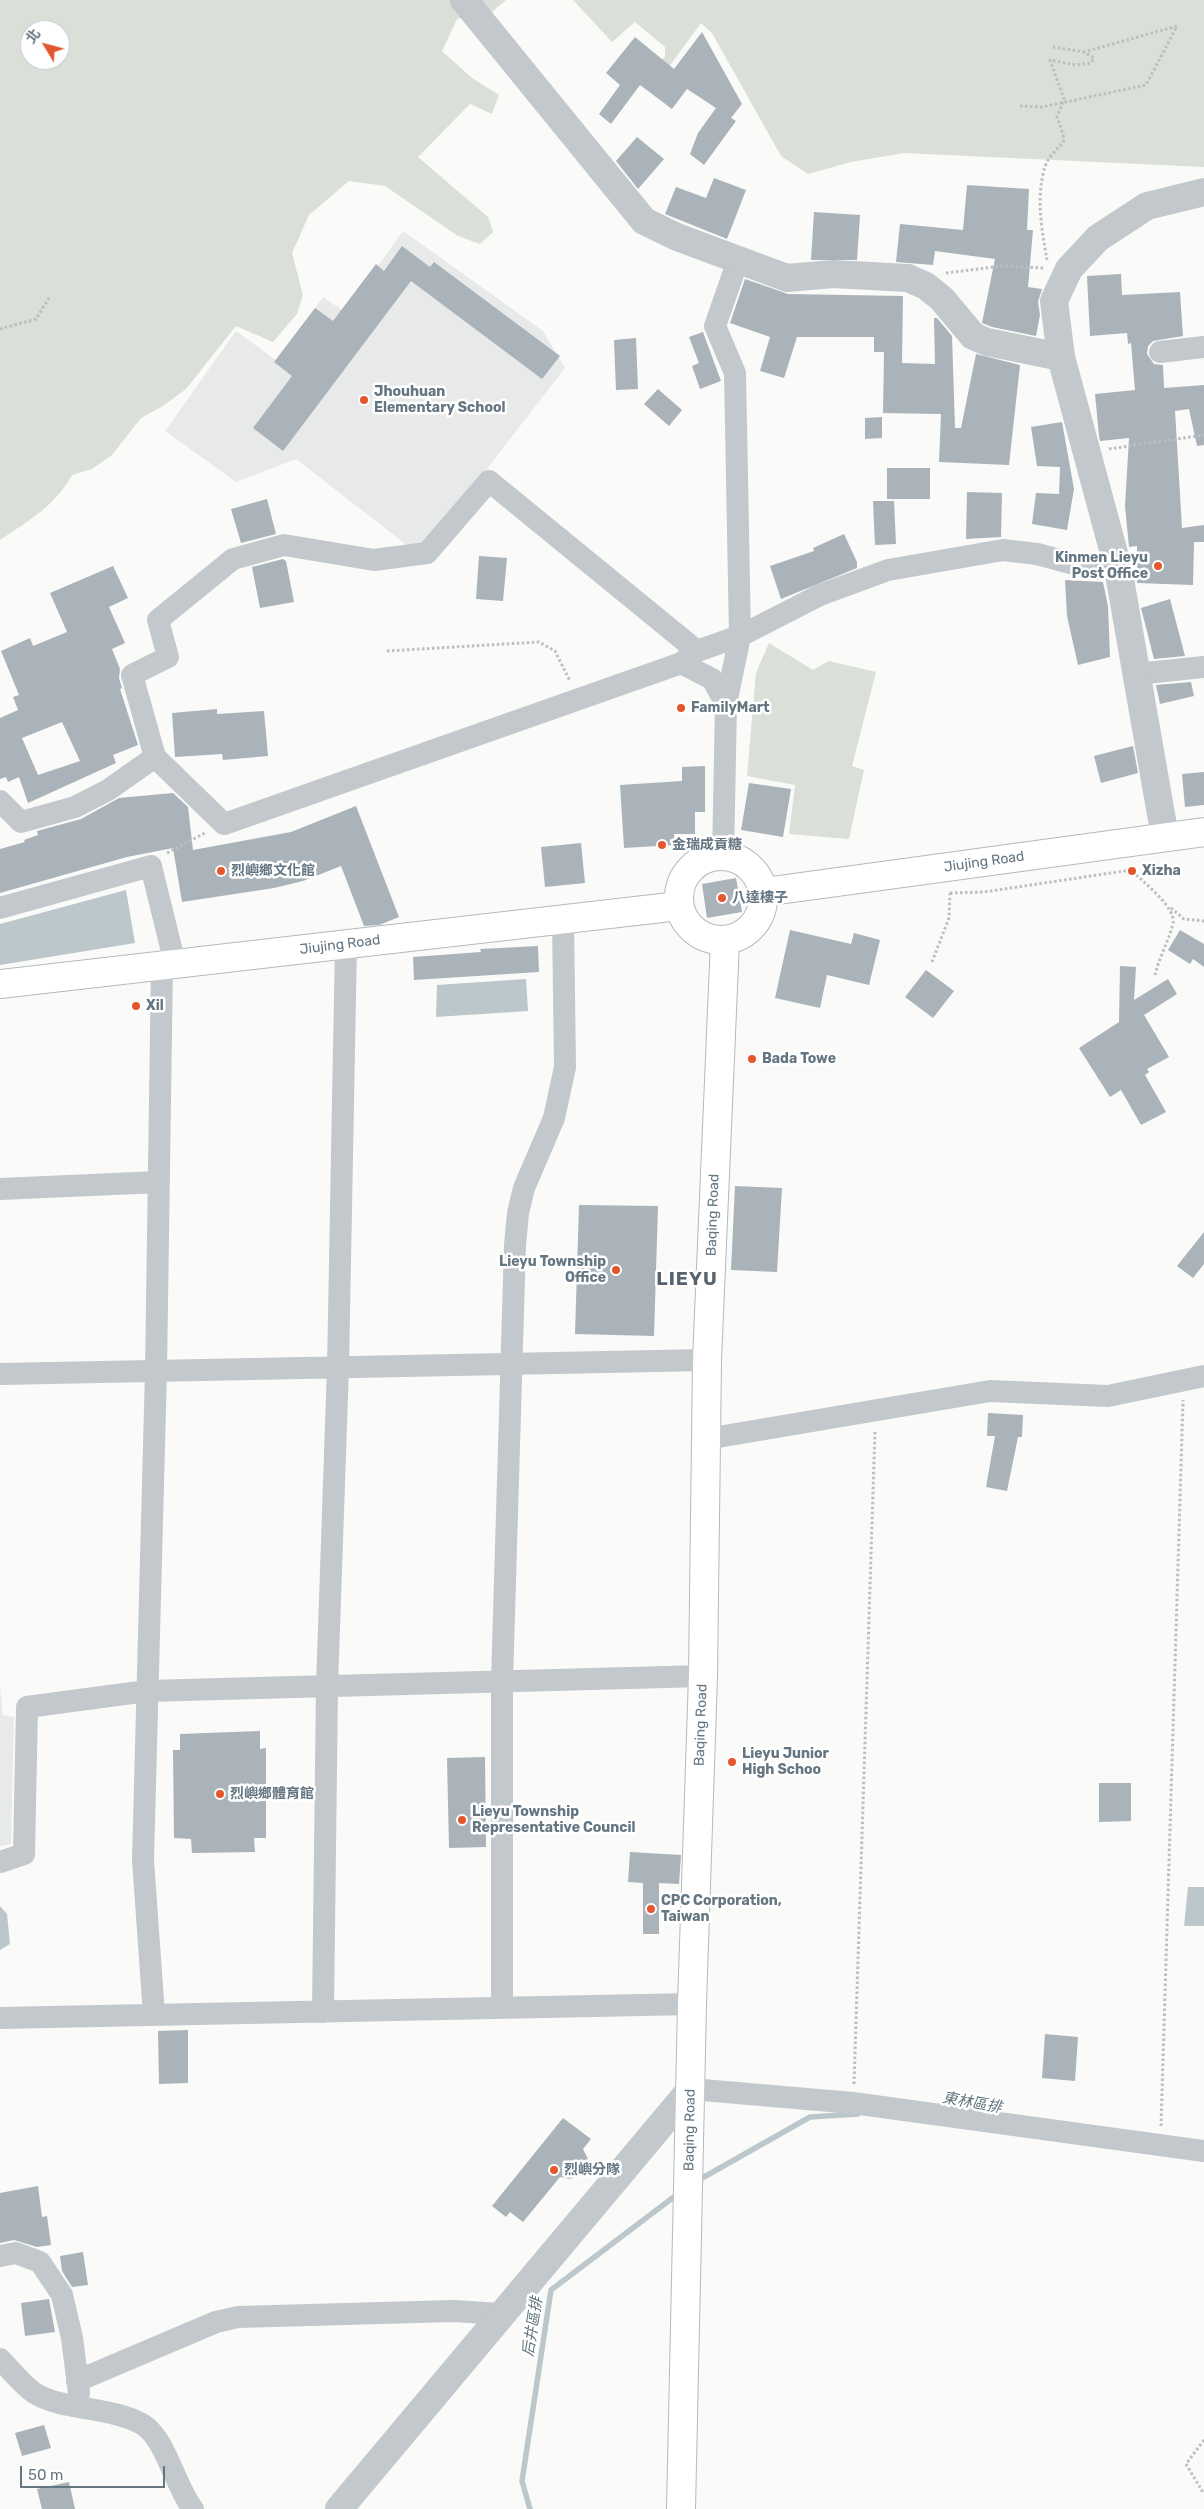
<!DOCTYPE html>
<meta charset="utf-8">
<style>
body{margin:0}
#map{position:relative;width:1204px;height:2509px;overflow:hidden;background:#fafaf8;font-family:Rubik,"Noto Sans TC",sans-serif}
canvas{display:block}
.north{position:absolute;left:20px;top:20px;width:50px;height:50px;box-sizing:border-box;background:#fff;border:1px solid #c1c8cd;border-radius:50%;rotate:307deg;font-size:14px;font-weight:700;line-height:20px;text-align:center;color:#657683}
.north::after{content:'';display:block;margin:auto;width:18px;height:22px;background:#e4572e;clip-path:polygon(50% 0,100% 100%,50% 72%,0 100%)}
.scale{position:absolute;left:20px;top:2466px;width:145px;height:22px;box-sizing:border-box;border:2px solid #657683;border-top:0;padding-left:6px;font-size:15px;line-height:18px;white-space:nowrap;color:#657683;-webkit-text-stroke:4px #fff;paint-order:stroke}
</style>
<div id="map">
<canvas width="1204" height="2509"></canvas>
<div class="north">北</div>
<div class="scale">50 m</div>
</div>
<script>
const context = document.querySelector('canvas').getContext('2d');
context.lineJoin = 'round';
function fill(path, color) { context.fillStyle = color; context.fill(path, 'evenodd'); }
function stroke(path, color, width, dash) { context.strokeStyle = color; context.lineWidth = width; context.lineCap = dash ? 'butt' : 'round'; context.setLineDash(dash || []); context.stroke(path); }
function label(font, color, halo, rows, align = 'center') {
  context.font = font + ' Rubik,"Noto Sans TC",sans-serif'; context.lineWidth = 5; context.setLineDash([]); context.textBaseline = 'middle'; context.strokeStyle = halo; context.fillStyle = color; for (const [text, x, y, turn = 0] of rows) {
    context.save(); context.translate(x, y); context.rotate((+turn || 0) * Math.PI / 180); context.textAlign = isNaN(turn) ? turn : align; if (halo) context.strokeText(text, 0, 0); context.fillText(text, 0, 0); context.restore();
  }
}
const built = new Path2D(`
 M403,231L543,331L565,368L428,545L408,546L296,459L236,482L165,431L236,331L277,361L323,297L345,312Z
 M0,1686L3,1715L14,1717L11,1844L0,1846Z`);
const green = new Path2D(`
 M0,0H506L492,12L457,19L442,51L472,78L499,95L492,114L470,104L418,157L488,217L493,232L480,244L458,236L385,186L349,181L309,215L292,253L303,295L297,314L273,342L236,326L186,389L163,406L141,418L112,455L92,469L72,475C55,506 28,521 0,540ZM30,30H60V60H30Z
 M573,0H1204V167L904,153L851,162L808,174L781,156L712,33L701,23L652,90L644,84L665,56V47L635,22L612,42Z
 M769,643L813,670L829,661L876,672L852,766L864,770L849,839L789,834L795,785L747,776L756,673Z`);
const water = new Path2D(`
 M126,890L135,943L0,965V924Z
 M526,979L528,1011L436,1017L437,985Z
 M1188,1887H1204V1926H1184Z
 M0,1906L7,1914L10,1944L0,1950Z`);
const stream = new Path2D(`
 M697,2181L810,2117L858,2114
 M530,2509L522,2481L551,2290L679,2193`);
const building = new Path2D(`
 M702,32L742,104L731,118L736,121L704,165L690,154L698,133L716,108L687,89L672,109L640,85L611,124L599,114L620,85L606,73L635,37L674,69Z
 M637,137L664,159L638,189L616,161Z
 M714,178L746,190L727,239L665,214L676,187L706,198Z
 M967,185L1029,189L1027,230H1033L1028,287L1042,289L1038,302L1040,315L1036,336L992,327L982,323L995,259L935,251L933,265L896,262L900,224L963,230Z
 M814,212L860,215L857,260H811Z
 M402,246L430,267L434,262L560,356L542,379L411,281L283,451L253,428L292,376L274,362L315,308L333,321L376,264L384,271Z
 M1121,274L1122,295L1180,292L1183,336L1153,341L1148,346L1147,354L1154,364L1163,365L1164,388L1204,385V445L1197,446L1189,409L1175,411L1182,528L1204,525V542H1194L1193,585L1137,583V546L1129,547L1125,506L1129,438L1100,441L1099,436L1095,394L1135,390L1131,343L1128,344L1127,333L1090,336L1087,276Z
 M745,279L788,294L903,296L902,363L935,364L934,318H937L952,336L955,428H961L976,354L1020,365L1009,465L939,462L941,414L883,413L884,352H874V337H797L784,378L760,371L770,337L730,323Z
 M703,332L721,381L700,389L692,366L699,363L689,337Z
 M636,338L638,389L616,390L614,340Z
 M658,389L682,410L669,426L644,404Z
 M882,417V438L865,439V418Z
 M1062,422L1074,489L1067,530L1032,524L1036,493L1059,494L1060,467L1037,466L1031,427Z
 M887,468H930V499H887Z
 M967,492L1002,493L1001,537L966,539Z
 M267,499L276,534L241,543L231,509Z
 M873,501H894L896,544L875,545Z
 M844,534L857,562V568L781,599L770,566L814,551L813,548Z
 M479,556L507,558L503,601L476,599Z
 M283,559L286,561L294,602L260,608L252,567Z
 M113,566L128,598L109,607L125,643L112,649L120,669L119,678L122,688L120,689L138,745L113,755L116,763L28,803L19,777L8,782L6,777L0,779V718L18,710L13,697L19,695L1,651L30,638L33,646L67,632L50,593ZM62,722L80,761L38,775L22,738Z
 M1065,580L1103,582L1108,606L1110,657L1078,665L1067,616Z
 M1170,599L1185,656L1154,659L1141,608Z
 M1191,682L1194,696L1160,704L1156,685Z
 M217,709V714L264,711L268,756L223,760L222,754L175,757L172,713Z
 M1133,746L1138,773L1101,783L1094,756Z
 M705,766V812H695V834H674L675,845L624,848L620,785L682,781V767Z
 M1204,772V805L1185,807L1182,774Z
 M749,783L791,789L783,837L741,830Z
 M173,793L188,807L193,850L291,832L356,806L399,917L379,925L364,926L341,866L303,881L274,888L182,902L173,848L127,857L0,893V849L25,842L24,840L38,835L37,831L81,819L119,798Z
 M581,843L585,883L545,887L541,847Z
 M736,878L742,912L707,918L702,884Z
 M790,930L851,944L854,933L880,940L869,985L827,975L820,1008L775,998Z
 M1180,930L1204,944V967L1193,959L1190,964L1168,950Z
 M538,946L539,972L414,980L413,957L481,952L480,949Z
 M1120,966L1136,967L1134,1000L1168,979L1177,994L1144,1015L1169,1057L1147,1069L1149,1072L1145,1075L1166,1112L1141,1125L1121,1090L1110,1097L1079,1048L1119,1022Z
 M926,970L954,991L933,1018L905,997Z
 M735,1186L782,1188L777,1272L731,1270Z
 M579,1205L658,1206L654,1336L575,1334Z
 M1204,1232V1264L1193,1278L1177,1266Z
 M988,1413L1023,1415L1022,1437H1018L1007,1491L986,1487L995,1436H987Z
 M260,1731V1749L266,1748V1838H254L255,1852L192,1853L191,1839L174,1838L173,1750H180V1734Z
 M485,1757L486,1847L449,1848L447,1758Z
 M1099,1783H1131V1821L1099,1822Z
 M630,1852L681,1855L679,1884L659,1883V1934H643V1883L628,1882Z
 M188,2030V2083L159,2084L158,2031Z
 M1045,2034L1078,2037L1075,2081L1042,2078Z
 M563,2118L591,2139L583,2149L588,2159L584,2173L570,2179L560,2177L523,2222L510,2212L506,2217L492,2206Z
 M38,2186L42,2217L47,2216L51,2245L37,2247L14,2240L0,2243V2193Z
 M83,2252L88,2285L72,2287L62,2271L60,2256Z
 M49,2299L55,2332L25,2336L21,2303Z
 M44,2425L51,2448L22,2456L15,2433Z
 M69,2482L75,2509H42L37,2489Z`);
const path = new Path2D(`
 M1020,106L1042,107L1146,85L1177,26L1084,52
 M1047,260C1043,236 1038,210 1041,186C1042,179 1044,166 1048,160C1064,136 1069,151 1057,117L1064,99L1050,60L1076,65L1091,63L1094,58L1084,52L1053,47
 M946,273L1002,266L1045,268
 M0,329L36,319L49,298
 M1109,449L1204,435
 M387,651L539,642L555,651L570,681
 M167,853L205,833
 M950,893L984,892L1131,870C1142,881 1176,907 1173,923C1169,941 1159,957 1155,975
 M1171,908L1184,919L1204,921
 M932,962L949,918L950,893
 M854,2084L875,1431
 M1161,2126L1183,1400
 M1204,2440L1186,2464L1204,2494`);
const minor = new Path2D(`
 M1160,352L1204,347
 M697,651L489,481L427,553L374,560L284,545L233,559L158,620L168,657L132,675L155,757L224,824L681,663L697,651L740,636L735,373L715,326L738,260
 M681,663L712,679L726,704
 M1136,674L1204,667
 M0,801L21,822L75,807L108,790L155,757
 M723,856L726,704L740,636L820,595L888,570L1003,550L1037,554L1093,569L1118,568
 M0,908L151,866L175,964
 M0,1189L159,1182
 M0,1374L707,1360
 M706,1439L990,1391L1108,1396L1204,1376
 M0,1862L24,1854L27,1707L147,1691L703,1676
 M502,2008V1681L515,1245L518,1213L524,1188L554,1118L565,1067L563,919
 M323,2012L327,1686L338,1367L346,944
 M154,2015L143,1860L156,1371L162,965
 M0,2018L692,2004
 M691,2089L853,2103L1204,2151
 M0,2256L16,2253L40,2262L62,2295L72,2338L79,2393
 M0,2359C11,2370 23,2386 36,2394C63,2410 112,2407 142,2424C166,2438 175,2487 193,2509
 M77,2381L216,2322L238,2317L454,2311L500,2314`);
const tertiary = new Path2D(`
 M464,0L644,221L677,237L787,278L833,274L908,278L926,286L942,299L973,336L987,342L1061,357
 M1165,837L1118,568L1061,357L1054,301L1069,269L1098,238L1147,206L1204,192
 M339,2509L691,2089`);
const secondary = new Path2D(`
 M679 898a42 42 0 1 1 84 0a42 42 0 1 1-84 0Z
 M764,892L1204,832
 M0,984L679,906
 M681,2509L692,2004L703,1676L707,1360L725,941`);
const markers = [
 [364,400,5,"#e4572e"],
 [1158,566,5,"#e4572e"],
 [681,708,5,"#e4572e"],
 [662,845,5,"#e4572e"],
 [221,871,5,"#e4572e"],
 [1132,871,5,"#e4572e"],
 [722,898,5,"#e4572e"],
 [136,1006,5,"#e4572e"],
 [752,1059,5,"#e4572e"],
 [616,1270,5,"#e4572e"],
 [732,1762,5,"#e4572e"],
 [220,1794,5,"#e4572e"],
 [462,1820,5,"#e4572e"],
 [651,1909,5,"#e4572e"],
 [554,2170,5,"#e4572e"]
];
const poiNames = [
 ["Jhouhuan",374,392],
 ["Elementary School",374,408],
 ["Kinmen Lieyu",1148,558,"right"],
 ["Post Office",1148,574,"right"],
 ["FamilyMart",691,708],
 ["金瑞成貢糖",672,845],
 ["烈嶼鄉文化館",231,871],
 ["Xizha",1142,871],
 ["八達樓子",732,898],
 ["Xil",146,1006],
 ["Bada Towe",762,1059],
 ["Lieyu Township",606,1262,"right"],
 ["Office",606,1278,"right"],
 ["Lieyu Junior",742,1754],
 ["High Schoo",742,1770],
 ["烈嶼鄉體育館",230,1794],
 ["Lieyu Township",472,1812],
 ["Representative Council",472,1828],
 ["CPC Corporation,",661,1901],
 ["Taiwan",661,1917],
 ["烈嶼分隊",564,2170]
];
const streetNames = [
 ["Jiujing Road",984,862,-8],
 ["Jiujing Road",340,945,-7],
 ["Baqing Road",713,1215,-88],
 ["Baqing Road",701,1725,-88],
 ["Baqing Road",690,2130,-89]
];
const waterNames = [
 ["東林區排",972,2103,10],
 ["后井區排",533,2327,-81]
];
const districtNames = [
 ["LIEYU",687,1280]
];
fill(built, '#e8e9e9');
fill(green, '#dadfd7');
fill(water, '#bbc7cb');
stroke(stream, '#bbc7cb', 5.5);
fill(building, '#aab3b9');
stroke(secondary, '#b3babf', 30);
stroke(path, '#bbbfc2', 3, [2.5, 2.5]);
stroke(minor, '#c3c8cc', 22);
stroke(tertiary, '#c3c8cc', 28);
stroke(secondary, '#fff', 28);
for (const [x, y, r, color] of markers) { const dot = new Path2D(); dot.arc(x, y, r, 0, 2 * Math.PI); context.fillStyle = color; context.fill(dot); stroke(dot, '#fff', 2); }
label('bold 14px', '#657683', '#fff', poiNames, 'left');
label('14px', '#657683', '#fff', streetNames);
label('italic 15px', '#60757c', '#fff', waterNames);
context.letterSpacing = '1px';
label('bold 19px', '#57646e', '#fff', districtNames);
context.letterSpacing = '0px';
</script>
